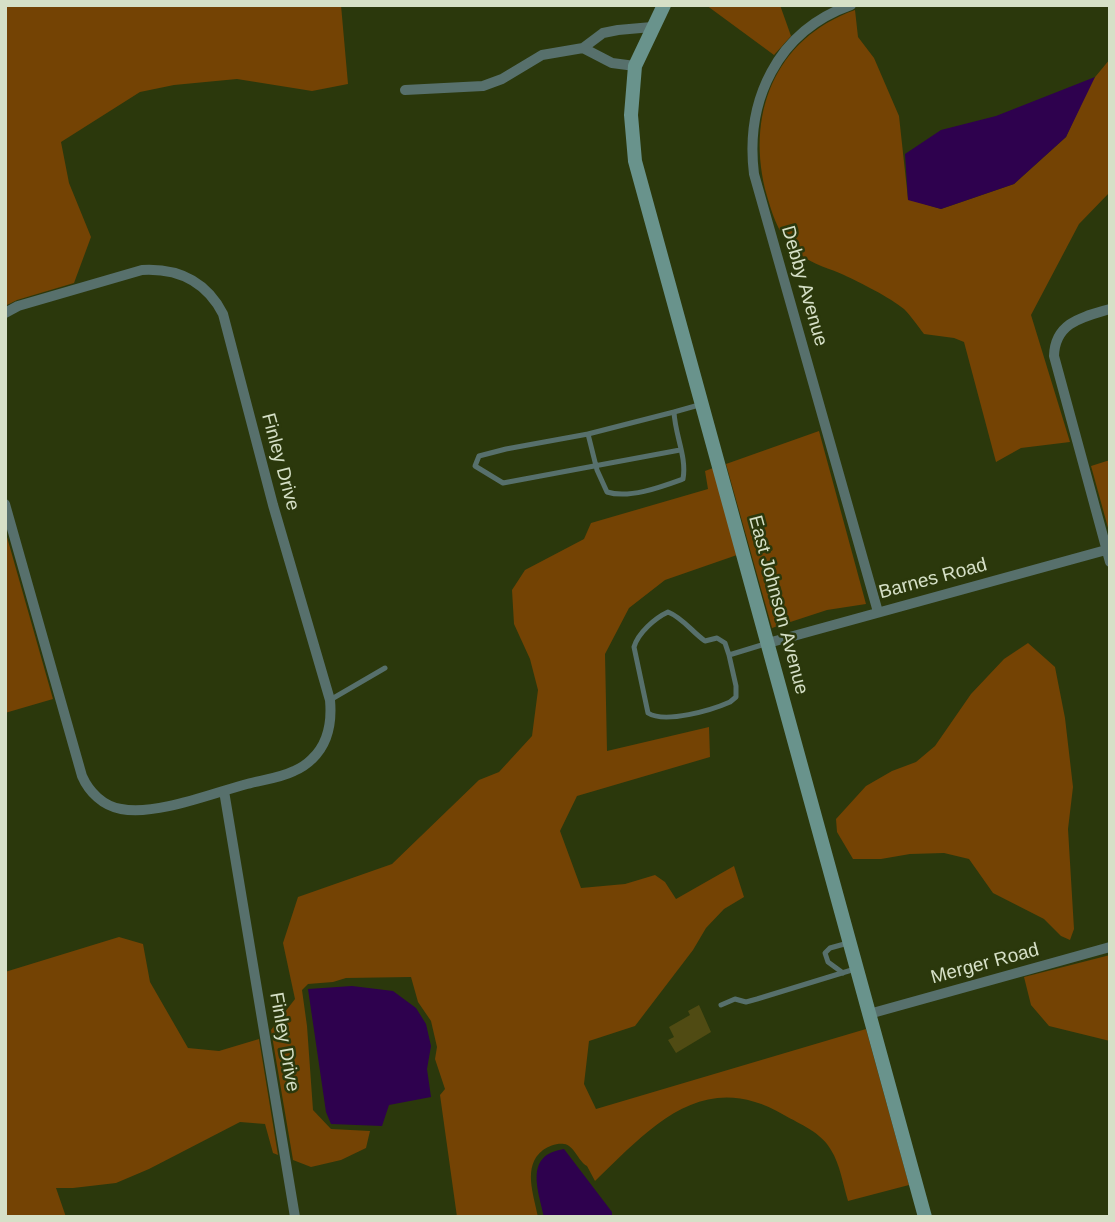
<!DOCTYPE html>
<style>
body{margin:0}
#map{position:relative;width:1115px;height:1222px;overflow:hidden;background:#2b380c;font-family:Helvetica,sans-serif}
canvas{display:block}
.frame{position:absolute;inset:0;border:7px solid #d6e0c7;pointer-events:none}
</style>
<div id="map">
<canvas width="1115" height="1222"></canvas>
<div class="frame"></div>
</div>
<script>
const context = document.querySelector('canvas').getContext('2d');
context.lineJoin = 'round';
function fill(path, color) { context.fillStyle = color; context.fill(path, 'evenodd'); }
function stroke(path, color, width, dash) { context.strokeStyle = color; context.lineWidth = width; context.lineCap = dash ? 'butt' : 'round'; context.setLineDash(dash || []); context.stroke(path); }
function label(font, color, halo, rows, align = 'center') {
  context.font = font + ' Helvetica,sans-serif'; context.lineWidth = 5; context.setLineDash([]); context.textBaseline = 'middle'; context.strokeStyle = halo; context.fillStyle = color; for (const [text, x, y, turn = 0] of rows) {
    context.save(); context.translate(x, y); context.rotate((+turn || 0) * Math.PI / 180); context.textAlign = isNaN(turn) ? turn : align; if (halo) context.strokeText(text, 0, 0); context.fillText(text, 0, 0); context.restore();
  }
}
const green = new Path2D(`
 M5,5H341L348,84L312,91L237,79L174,85L140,92L61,142L69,183L91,237L74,283L17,300L5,306Z
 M706,5H780L791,36L774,55Z
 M855,10L858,37L874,58L899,116L908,199L941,209L1014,184L1066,137L1091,82L1110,59V192L1079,224L1031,315L1070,442L1021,448L996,462L964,342L954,338L924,334C918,326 911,316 904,309C891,298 859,282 844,275C831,269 812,264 801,255C780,238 774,220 767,196C745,117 773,39 855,10Z
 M819,431L866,604L827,610L772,628L726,464Z
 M1110,460V535L1091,466Z
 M713,468L737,555L665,580L629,608L605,654L607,751L709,727L710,757L577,796L560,831L581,888L625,884L655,875L665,882L676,899L734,866L744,897L724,909L706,928L693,950L635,1026L589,1041L584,1084L596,1109L866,1029L909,1185L848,1201C843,1185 840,1164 831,1150C822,1133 800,1124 784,1115C703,1067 651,1127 595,1181L587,1166C578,1161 574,1145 564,1144C557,1143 549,1146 543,1150C522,1166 534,1195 538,1217H457L440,1095L445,1089L435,1059L437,1047L431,1021L418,1002L411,977L346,978L333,982L308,984L302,990L307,1026L313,1110L331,1129L370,1131L366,1148L341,1160L311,1167L293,1160L271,1030L295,999L283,943L298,897L392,864L479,780L499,772L532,736L538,690L530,659L514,624L512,590L525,570L584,539L591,523L708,489L705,471Z
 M5,530L53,699L5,713Z
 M1028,643L1055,667L1065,718L1073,787L1068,829L1074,929L1070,940L1061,936L1044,919L993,893L969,859L944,853L910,854L881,859H853L837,832L836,819L866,786L892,771L916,762L935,746L971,694L1004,659Z
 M119,937L143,944L150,982L188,1048L219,1051L259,1039L278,1155L273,1153L265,1124L240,1122L149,1169L116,1183L73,1188H56L66,1217H5V972Z
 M1110,955V1041L1049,1026L1031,1005L1024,977Z`);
const water = new Path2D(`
 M1095,77L1066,137L1014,184L941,209L908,200L905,154L941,130L996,116Z
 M352,986L393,991L416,1008L426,1024L431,1046L427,1069L431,1097L389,1105L382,1126L331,1124L326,1112L308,989Z
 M564,1149L612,1212V1217H544C538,1189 524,1155 564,1149Z`);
const building = new Path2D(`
 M699,1005L711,1032L676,1053L668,1040L674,1037L669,1027L690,1015L688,1011Z`);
const lane = new Path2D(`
 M674,412L588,434L597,470L607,492C629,499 661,487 683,479C687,457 675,435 674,412L699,405
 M588,434L506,449L479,456L475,466L503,483L680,450
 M729,655L736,686V697L730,702C712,710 665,724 648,713L634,647C638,633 655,618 668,612C683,618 692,632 705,641L717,638L725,643L729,655L765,644
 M330,700L385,668
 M843,973L828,962L825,953L830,948L848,943
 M721,1005L735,999L746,1002L757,999L855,969`);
const street = new Path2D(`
 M851,5C777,31 745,101 754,174L878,612
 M583,48L612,63L635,66
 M405,90L483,86L502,79L542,55L583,48L603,33L618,30L652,27
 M1110,309C1083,317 1055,322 1054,356L1110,562
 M5,313L18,306L142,270C178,268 206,281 223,314L273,505L330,700C332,722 329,743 312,759C307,764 301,768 294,771C280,778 262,780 247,784C213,793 156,816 121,809C103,806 89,792 82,776L5,504
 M768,643L1106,550
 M224,791L295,1217
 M869,1014L1110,947`);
const secondary = new Path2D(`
 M664,5L635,66L631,115L635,161L925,1217`);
const streetNames = [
 ["Debby Avenue",804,286,74],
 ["Finley Drive",280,462,75],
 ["Barnes Road",933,579,-15],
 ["East Johnson Avenue",778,605,75],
 ["Merger Road",985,964,-15],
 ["Finley Drive",284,1042,80]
];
fill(green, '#744304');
fill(water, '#2e014e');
fill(building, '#504b13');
stroke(lane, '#57706c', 5);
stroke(street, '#57706c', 10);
stroke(secondary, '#69938c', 14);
label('19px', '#d6e0c7', '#2b380c', streetNames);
</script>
